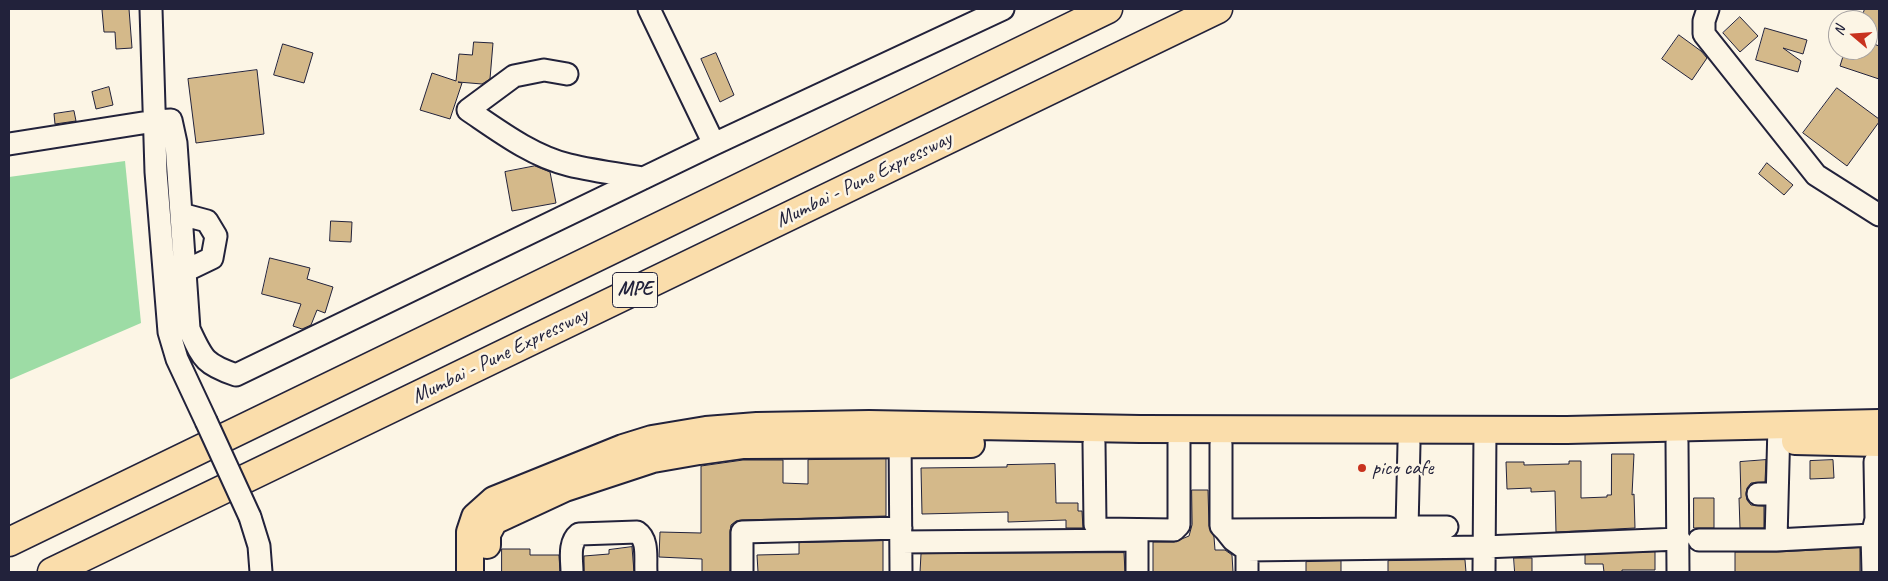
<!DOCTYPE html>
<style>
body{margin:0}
#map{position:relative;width:1888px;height:581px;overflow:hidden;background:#fcf5e5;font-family:Caveat,sans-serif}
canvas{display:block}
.frame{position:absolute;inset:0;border:10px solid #22223b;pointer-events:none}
.north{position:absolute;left:1828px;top:10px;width:50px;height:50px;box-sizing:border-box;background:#fcf5e5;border:1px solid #a5a1a1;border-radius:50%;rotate:288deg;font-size:14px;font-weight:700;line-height:20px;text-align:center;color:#22223b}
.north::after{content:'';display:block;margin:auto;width:18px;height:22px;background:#c8321e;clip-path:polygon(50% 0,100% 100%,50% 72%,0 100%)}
</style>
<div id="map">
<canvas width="1888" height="581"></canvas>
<div class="frame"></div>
<div class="north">N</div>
</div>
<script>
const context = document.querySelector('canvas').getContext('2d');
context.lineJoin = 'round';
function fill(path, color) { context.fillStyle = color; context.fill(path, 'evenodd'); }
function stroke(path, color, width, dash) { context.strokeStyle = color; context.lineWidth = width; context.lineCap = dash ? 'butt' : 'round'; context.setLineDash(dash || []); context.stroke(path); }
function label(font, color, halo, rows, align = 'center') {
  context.font = font + ' Caveat,sans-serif'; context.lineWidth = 5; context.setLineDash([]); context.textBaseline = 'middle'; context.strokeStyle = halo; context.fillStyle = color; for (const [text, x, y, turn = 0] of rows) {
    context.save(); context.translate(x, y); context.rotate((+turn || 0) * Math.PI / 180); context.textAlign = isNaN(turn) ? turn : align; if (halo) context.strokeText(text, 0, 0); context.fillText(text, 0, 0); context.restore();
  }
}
const green = new Path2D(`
 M125,161L141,323L9,380V177Z`);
const building = new Path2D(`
 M129,9L132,48L116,49L115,32H104L102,10Z
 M1865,9H1879V30L1874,44L1879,46V79L1840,66L1845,50H1868V20H1861Z
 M1740,17L1758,36L1740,52L1723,33Z
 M1765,28L1807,40L1803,54L1783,48L1801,61L1798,72L1756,60Z
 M1679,35L1701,51L1707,58L1692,80L1662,59Z
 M474,42L493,43L490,79L482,84L458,82L462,83L450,119L420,110L432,73L456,81L459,54L472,55Z
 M283,44L313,53L304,83L274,75Z
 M716,53L734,95L720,102L701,59Z
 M257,70L264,134L196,143L188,79Z
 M109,87L113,105L96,109L92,92Z
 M1837,88L1879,119V122L1847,166L1803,133Z
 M74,111L76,121L55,124L54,114Z
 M1767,163L1793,185L1784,195L1759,174Z
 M535,166L550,172L556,203L512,211L505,172Z
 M331,221L352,222L351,242L330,241Z
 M270,258L310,268L307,279L333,287L325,313L317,310L311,325L302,329L293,326L301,304L262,294Z
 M1612,454H1634L1632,495L1634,494L1635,528L1556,532L1555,491L1531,492V488L1507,489L1506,462H1524V465L1569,464V461H1581V498L1607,497V495H1611Z
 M886,459V516L742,520L736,521L731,525L730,532V572H702V559L659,557L660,532L701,533V466L743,460H783V483L808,484V460Z
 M1766,460L1765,482L1751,483L1747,488L1746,494L1747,500L1751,505L1764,506V528H1740L1739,498H1741L1740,462Z
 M1833,460L1834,478L1810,479V461Z
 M1055,464L1056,503H1078V511H1082L1083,528H1066V520L1008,522V512L922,514L921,468L1007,467V465Z
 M1192,490H1208L1209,526L1214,537L1215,550H1225L1232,555L1233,572H1153V542H1174L1189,536L1192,525Z
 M1694,498H1714V528H1694Z
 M883,541V572H758L757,555L799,554V543Z
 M632,547L634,572H584V556L609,554V550Z
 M1860,548V572H1735V552H1777Z
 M502,549H530V555H559L560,572H502Z
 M1655,552V570H1622V572H1604L1603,564H1585V555Z
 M1124,553L1125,572H920L921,554Z
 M1514,558H1532V572H1515Z
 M1465,560L1466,572H1388V561Z
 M1341,561V572H1306V562Z`);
const minor = new Path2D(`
 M151,9L156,172L169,332L177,359L206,421
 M649,9L714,144
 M1708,9L1704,21V34L1816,175L1879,215
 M567,74L544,70L514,76L468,110C499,131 532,156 569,165C593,171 619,174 644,178
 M9,144L155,121L171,120L176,143L189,329C203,359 204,364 236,375L714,144L1003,9
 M181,214L207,221L216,236L212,258L185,271
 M1779,425L1776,540L1872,535L1873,572
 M900,430L901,572
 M1677,442L1678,572
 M1094,443L1095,524L1101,529L1174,530L1179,525V443
 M1221,444V526L1225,530L1407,529L1409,444
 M1758,494H1777
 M250,517L259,546L261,572
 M1225,530L1233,540L1247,550L1484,547L1679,539
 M1872,535L1876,519L1875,462L1879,460
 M1699,540H1776
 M1408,541L1407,529L1414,527H1447
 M901,542L1137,540V572
 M572,572C572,560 568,543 579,534L637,532C649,540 645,559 646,572
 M742,572V532L901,528
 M1247,572V550
 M1484,572L1485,430`);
const major = new Path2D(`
 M1795,441L1879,443
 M487,545V534L494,521L565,488L653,459L699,451L742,445L971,444
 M470,572V532L475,517L494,500L623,448L652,439L706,430L757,426L869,424L1140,429L1567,430L1879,423`);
const highway = new Path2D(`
 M9,542L1108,9
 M52,572L1218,9`);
const minorBridge = new Path2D(`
 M206,421L250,517`);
const markers = [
 [1362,468,5,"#c8321e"]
];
const shields = [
 [635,290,45]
];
const shieldNames = [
 ["MPE",635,290]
];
const streetNames = [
 ["Mumbai - Pune Expressway",864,180,-26],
 ["Mumbai - Pune Expressway",500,356,-26]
];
const poiNames = [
 ["pico cafe",1372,468]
];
fill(green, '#9ddca5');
fill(building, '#d4b98a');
stroke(building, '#22223b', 1);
stroke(minor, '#22223b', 25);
stroke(major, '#22223b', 30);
stroke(highway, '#22223b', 31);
stroke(minor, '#fcf5e5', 21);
stroke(major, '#faddab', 26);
stroke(highway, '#faddab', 28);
stroke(minorBridge, '#22223b', 25, []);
stroke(minorBridge, '#fcf5e5', 21);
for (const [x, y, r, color] of markers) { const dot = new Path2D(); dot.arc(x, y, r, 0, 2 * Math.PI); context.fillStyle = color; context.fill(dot); stroke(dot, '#fcf5e5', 2); }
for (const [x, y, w] of shields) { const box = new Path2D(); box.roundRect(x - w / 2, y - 17.5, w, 35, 4); context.fillStyle = '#fcf5e5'; context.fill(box); stroke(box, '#22223b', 1); }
label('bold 20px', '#22223b', null, shieldNames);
label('21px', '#22223b', '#fcf5e5', streetNames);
label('21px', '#22223b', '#fcf5e5', poiNames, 'left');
</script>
